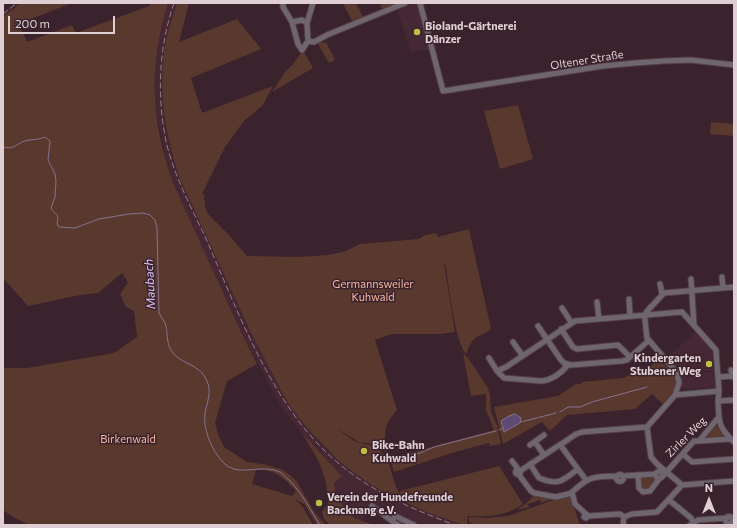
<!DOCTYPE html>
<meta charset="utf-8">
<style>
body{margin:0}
#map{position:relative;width:737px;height:528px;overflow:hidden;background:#3a232c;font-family:Commissioner,sans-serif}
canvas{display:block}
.frame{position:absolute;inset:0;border:4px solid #dfcfd5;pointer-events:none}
.north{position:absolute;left:689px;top:480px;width:40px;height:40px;-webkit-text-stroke:3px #3a232c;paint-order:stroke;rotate:0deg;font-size:11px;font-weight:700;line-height:16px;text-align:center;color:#dfcfd5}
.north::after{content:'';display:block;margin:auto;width:14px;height:18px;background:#dfcfd5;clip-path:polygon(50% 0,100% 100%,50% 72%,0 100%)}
.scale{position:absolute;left:8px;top:16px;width:107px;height:18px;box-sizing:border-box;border:2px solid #dfcfd5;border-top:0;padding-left:5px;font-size:12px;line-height:14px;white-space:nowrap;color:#dfcfd5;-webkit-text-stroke:3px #3a232c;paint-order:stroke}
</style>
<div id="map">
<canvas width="737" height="528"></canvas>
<div class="frame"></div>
<div class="north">N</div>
<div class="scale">200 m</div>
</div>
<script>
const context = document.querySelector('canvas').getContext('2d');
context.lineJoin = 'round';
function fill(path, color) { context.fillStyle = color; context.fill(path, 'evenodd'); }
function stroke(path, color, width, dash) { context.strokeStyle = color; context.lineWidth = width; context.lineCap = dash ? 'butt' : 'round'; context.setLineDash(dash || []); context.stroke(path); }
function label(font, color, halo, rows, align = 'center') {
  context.font = font + ' Commissioner,sans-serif'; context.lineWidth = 3; context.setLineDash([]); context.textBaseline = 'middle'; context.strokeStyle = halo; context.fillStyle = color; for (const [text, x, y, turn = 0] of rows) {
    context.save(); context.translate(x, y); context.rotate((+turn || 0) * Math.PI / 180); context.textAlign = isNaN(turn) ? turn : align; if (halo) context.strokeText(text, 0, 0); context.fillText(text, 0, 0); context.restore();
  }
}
const built = new Path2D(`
 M14,3H21L3,17V12Z
 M168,3H177L165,44L162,85L165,123L172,156L180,179L251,333L289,405L307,428L328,451L357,475L380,490L399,500L463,525H404L392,519L371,502L372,509L361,520L354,518L337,499L334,483L342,475L302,433L282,408L242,334L173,183L167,164L155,105L154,86L157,44Z
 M411,3H418L431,49L411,53L397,8Z
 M698,330L715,351L716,371H703V372H716L717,387L681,389L679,371L667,357Z`);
const green = new Path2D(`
 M21,3H72L18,24L27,42L72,25L76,33L149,6L152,3H168C148,69 151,119 173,183L242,334L257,364L227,381L215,423L218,434L224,447L247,462L263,464L281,469L290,475L297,482L315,513L326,525H317L305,505L294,498L303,507L313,525H29L13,517L3,510V368H27L114,353L137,337L134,311L126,307L120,294L128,282L122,273L98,293L80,295L28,306L3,278V17ZM256,470C276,469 284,478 296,491L292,496L252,484Z
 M177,3H189L179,42L237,19L261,49L191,78L202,113L273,86L263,105L244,121L225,147L202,194H204L205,207L208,214L228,234L247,256L298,257L329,255L346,251L360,244L419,239L425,235L436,233L438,237L469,229L491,329C487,333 482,334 477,337C471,341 469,347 466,354C454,340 449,283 445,263H444L455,332L441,334H392L375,340L397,410C384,424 383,435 388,453L374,444L359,442L336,428L354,441L376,447L387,457L396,487L400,494V491L499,466L523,504C507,516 488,517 468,516L467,524L469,525H463L424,511L380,490L357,475L338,460L307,428L289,405L251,333L180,179C165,135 158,91 165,45C168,31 173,17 177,3Z
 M343,3H356L364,19L353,23Z
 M380,3H394V5L382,10Z
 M321,40L323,43L326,42L335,60L329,63L317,42Z
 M303,50L313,68L272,92L285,72L294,63Z
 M518,105L533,159L500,169L484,111Z
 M711,122L734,124V136L710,134Z
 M463,353L468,358L488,388L490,396L491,412L497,425L501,444L490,446L489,443L455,452L394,472L390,458L494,430L486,410V394L471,396Z
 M659,360C680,379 683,381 663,404L652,394L635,409L567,415L550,431L542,422L503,444L494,407L558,396L576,384H581L582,382L623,378L635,373L638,375Z
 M716,425L726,437L703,439Z
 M302,433L342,476L334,483L337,499L354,518L374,525H330L324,519L322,512L328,503L326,482L319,462Z
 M640,477H653L655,480L649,488L641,489Z
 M534,495L552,498V499L541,503L540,500L528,504L529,507L517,510L530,500Z
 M568,495L571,498L580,525H476L469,522V517L488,518L508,516Z`);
const water = new Path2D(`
 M515,414L521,418L520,423L504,432L501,421L507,417Z`);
const stream = new Path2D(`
 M3,147C15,150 15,144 25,141C32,139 39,140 45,137L50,141L48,160L55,174L56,181L55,197L51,208C55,216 60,212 57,224L59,227L75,228L99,219L129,214L143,213L150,215L155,220L157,228L159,313C161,316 163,320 165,323C168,331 166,342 171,350C178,364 200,363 207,381C212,392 207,402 205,413C203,428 210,445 218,456C221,460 225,465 229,467C243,475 263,464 280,472C283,474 286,478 289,480C302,493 310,509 320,525
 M560,412L568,407H580L592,402L647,387
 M521,422L556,413
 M499,430L503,428
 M391,460L420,453L434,447L496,431`);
const minor = new Path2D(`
 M283,3V7L292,22L302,20L307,23
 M420,3L443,91L603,66L635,63L663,61L691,60L734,65
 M292,22L298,44L302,50L308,41L307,23L313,3
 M308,41L314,42L327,35L405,3
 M722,277L723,287
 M691,279L694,325
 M660,284L662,294
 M629,299L630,316
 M597,302L599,319
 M562,308L571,322
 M538,326L561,360L564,363L571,365L622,361L627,360L648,341
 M561,329L573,347L577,349L618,345L630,357
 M513,342L522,355
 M489,358L497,371
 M568,365C562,372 552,380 542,381L504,378L497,371L506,367L575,321L682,312L716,350L719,391L718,401
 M731,370L732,377
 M718,377L734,376
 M675,395L719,391
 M734,400L718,401C719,422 718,427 734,442
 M699,441L730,439
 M535,442L544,455
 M563,443L576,434L582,432L647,427
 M530,445L544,435
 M561,446L586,480
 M683,454L692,462L734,459
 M512,461L518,469
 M530,464L539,478C559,486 562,481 578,469
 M515.5 472a2.5 2.5 0 1 1 5 0a2.5 2.5 0 1 1-5 0Z
 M520,471L561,444
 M655.5 475a3.5 3.5 0 1 1 7 0a3.5 3.5 0 1 1-7 0Z
 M616.5 478a3.5 3.5 0 1 1 7 0a3.5 3.5 0 1 1-7 0Z
 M519,475L531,491L534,493L556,497L572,493
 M638,475L639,488L643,492L650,491L659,479
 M622,476L656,474
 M662,477L694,441H699L718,418
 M682,485L657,464L651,457L647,427L675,395L679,383L677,373L647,338L645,320V314L648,310L664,293L734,287
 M669,500L691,518L693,522
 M372,506L392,521L395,516L414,525
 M586,514L575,504L572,492C591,475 593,477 617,476
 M588,515L585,514L584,517L586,518L588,516L620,514L624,517
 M725.5 520a3.5 3.5 0 1 1 7 0a3.5 3.5 0 1 1-7 0Z
 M392,521L398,525
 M623,525L624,517L632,514L657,512L682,485L734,481
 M690,525L698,520L727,518`);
const rail = new Path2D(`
 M174,3C160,44 157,87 164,130C170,170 191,206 207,241C238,312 270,399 327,453C363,488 409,508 455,525
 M3,14L17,3`);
const markers = [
 [417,32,4,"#bfbe42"],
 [709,364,4,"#bfbe42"],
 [364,451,4,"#bfbe42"],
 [319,503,4,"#bfbe42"]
];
const poiNames = [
 ["Bioland-Gärtnerei",425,26],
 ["Dänzer",425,39],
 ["Kindergarten",701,358,"right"],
 ["Stubener Weg",701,371,"right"],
 ["Bike-Bahn",372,445],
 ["Kuhwald",372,458],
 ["Verein der Hundefreunde",327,497],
 ["Backnang e.V.",327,510]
];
const streetNames = [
 ["Oltener Straße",587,60,-9],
 ["Zirler Weg",686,437,-45]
];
const parkNames = [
 ["Germannsweiler",373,284],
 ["Kuhwald",373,297],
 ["Birkenwald",128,439]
];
const waterNames = [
 ["Maubach",150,284,-93]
];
fill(built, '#462835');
fill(green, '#59382d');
fill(water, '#5e4a72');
stroke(water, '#857290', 1);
stroke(stream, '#857290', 1);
stroke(minor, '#543f47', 7);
stroke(minor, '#6f656e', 5);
stroke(rail, '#907d84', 1, [6, 3]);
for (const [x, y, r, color] of markers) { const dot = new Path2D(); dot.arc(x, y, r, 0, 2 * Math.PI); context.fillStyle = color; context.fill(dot); stroke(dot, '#3a232c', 1.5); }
label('bold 11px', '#dfcfd5', '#3a232c', poiNames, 'left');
label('11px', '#dfcfd5', '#3a232c', streetNames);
label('11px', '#f5b7a1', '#3a232c', parkNames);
label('italic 12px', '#e0c5fc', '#3a232c', waterNames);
</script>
